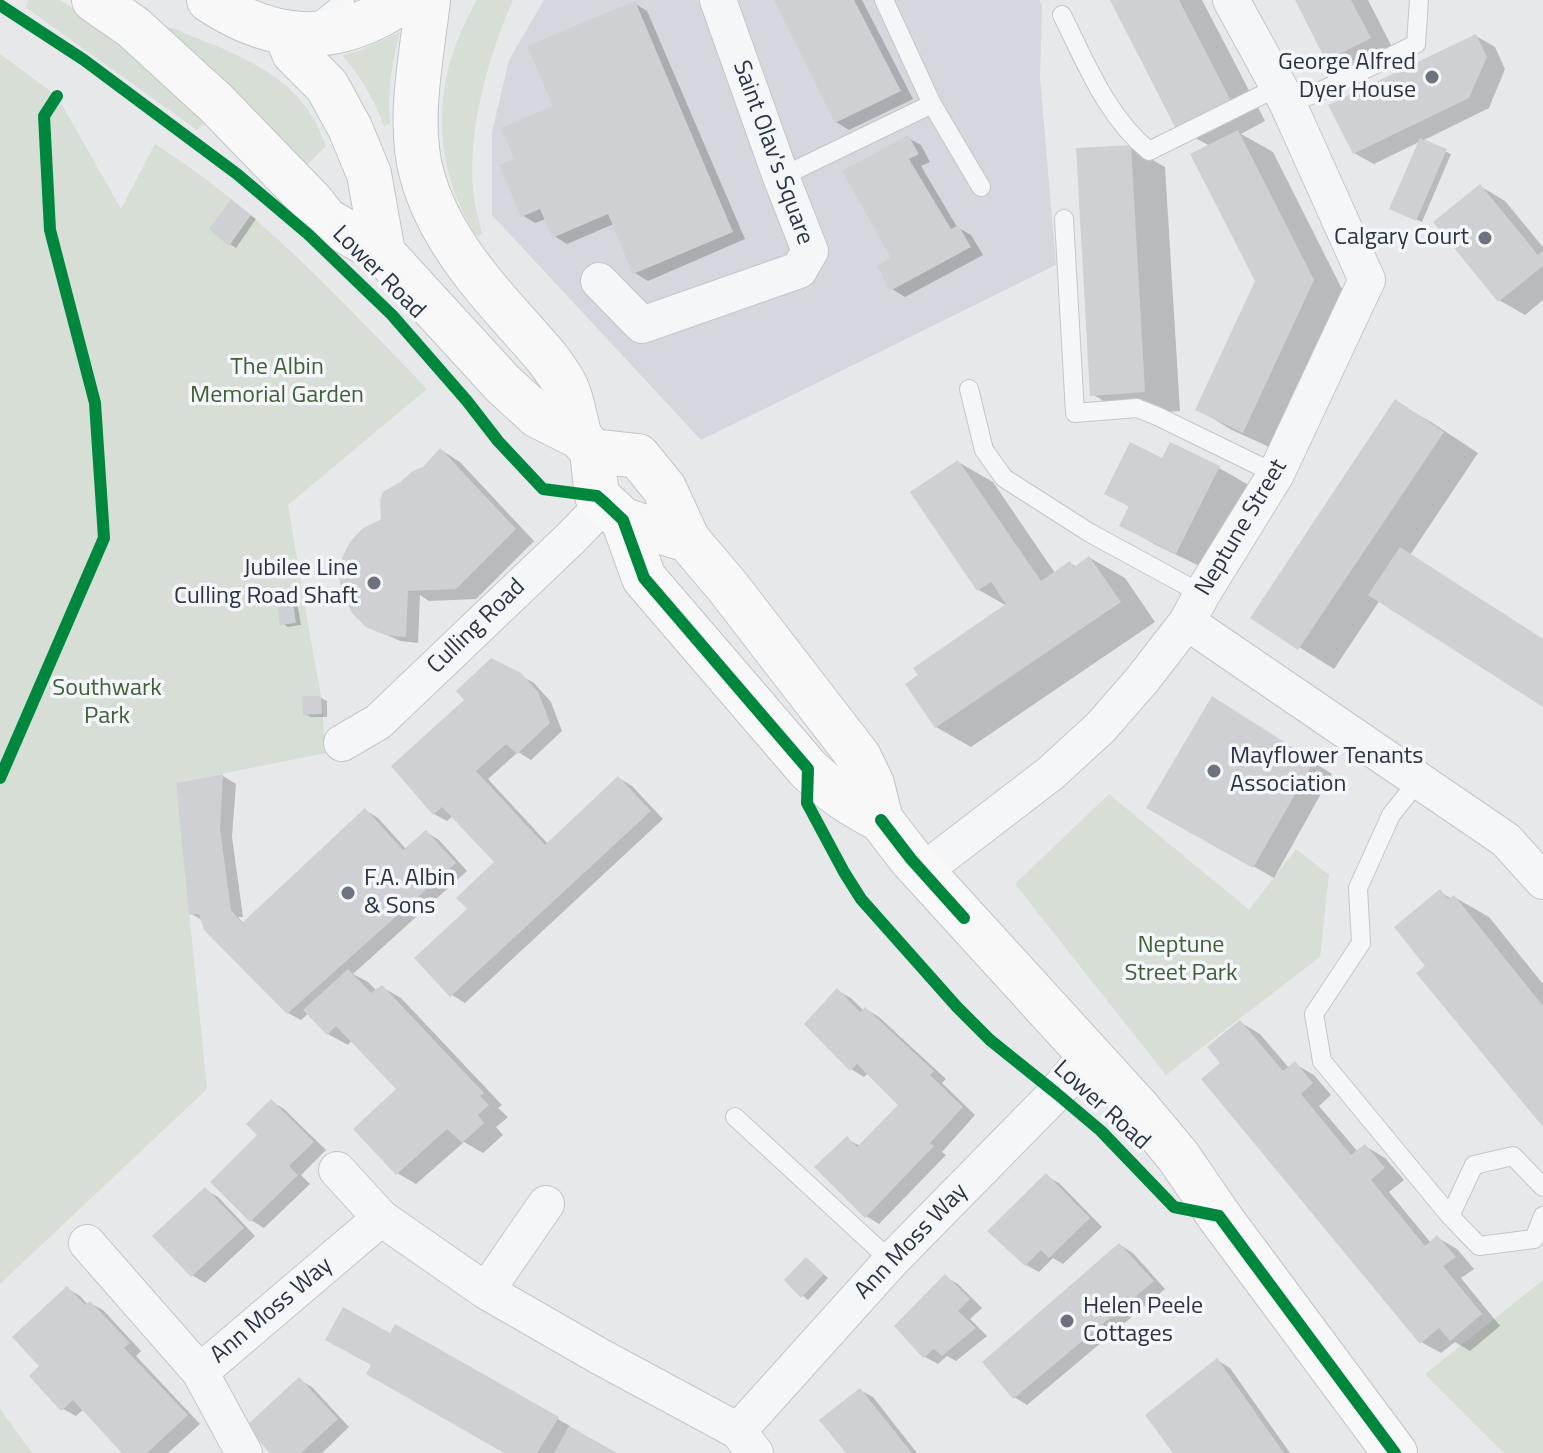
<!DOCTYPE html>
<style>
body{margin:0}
canvas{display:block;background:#e6e8ea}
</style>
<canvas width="1543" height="1453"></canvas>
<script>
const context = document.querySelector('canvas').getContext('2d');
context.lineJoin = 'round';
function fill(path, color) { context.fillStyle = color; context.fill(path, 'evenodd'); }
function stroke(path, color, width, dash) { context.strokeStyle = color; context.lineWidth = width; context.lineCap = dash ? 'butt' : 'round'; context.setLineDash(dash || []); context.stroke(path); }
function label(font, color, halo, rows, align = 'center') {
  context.font = font + ' "Titillium Web",sans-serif'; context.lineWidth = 7; context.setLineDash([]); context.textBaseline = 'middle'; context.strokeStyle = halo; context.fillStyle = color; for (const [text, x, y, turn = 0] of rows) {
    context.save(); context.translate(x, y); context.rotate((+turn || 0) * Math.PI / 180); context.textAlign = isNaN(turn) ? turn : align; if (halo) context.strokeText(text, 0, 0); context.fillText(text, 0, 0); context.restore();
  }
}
const built = new Path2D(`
 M544,0H1039L1042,5L1040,78L1056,265L701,440L492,215V132L509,60Z`);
const green = new Path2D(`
 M28,0H60L89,18L124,44L206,121L197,130L25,7L28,2Z
 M477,0H513C487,59 464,140 475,204C477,214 480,224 482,234L476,236C429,158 432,78 477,0Z
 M170,27C221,49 284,67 313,118C319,127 322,137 326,146L303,169L167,32Z
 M400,32C391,67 388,88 390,124L384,126C374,99 361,77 342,55L359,51Z
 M0,54L57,96L121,209L155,144C259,210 342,301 427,389L288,505L307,619L321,696L326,753L176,783L207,1089L0,1284Z
 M1109,794L1249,910L1296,849L1329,875L1320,957L1166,1075L1015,884Z
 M1543,1280V1453H1504L1425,1374Z
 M0,1409L32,1453H0Z`);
const shadow = new Path2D(`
 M776,0H862L913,99L849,130L836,122Z
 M1112,0H1202L1265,121L1241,134L1273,152L1348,301L1278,451L1232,430L1197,409L1257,281L1210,146L1177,128Z
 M1297,0H1368L1395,53L1353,74L1327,59Z
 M634,3L647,11L745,239L648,281L635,273L614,224L567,244L554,236L546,219L535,223L522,215L516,160Z
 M1476,36L1495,47L1505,69L1489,108L1422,141L1451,154L1422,222L1398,212L1421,141L1374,164L1354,153Z
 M908,138L921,145L930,162L921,166L957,227L971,235L983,255L905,297L892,289Z
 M1130,147L1165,167L1180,411L1127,415L1092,394Z
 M1480,186L1505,201L1543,247V300L1525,315L1499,300Z
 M237,205L256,219L236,248L230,244Z
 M1396,402L1431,422L1478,453L1410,555L1543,639V704L1380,600L1334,669L1253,618Z
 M441,450L460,462L534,541L476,599L429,601L420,595L418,643L400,641L368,626L388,520L424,468Z
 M1162,461L1219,468L1254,488L1212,572L1156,545L1122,525L1130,507L1106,494Z
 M958,462L993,482L1055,573L1070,563L1077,567L1090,558L1125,578L1155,622L971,747L936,727L1007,606L979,590Z
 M291,598L297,602L301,625L288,627L282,623Z
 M520,675L534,683L551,702L562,731L531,760L518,752L488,779L548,844L619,778L632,786L663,819L465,1003L452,995L470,909L497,862L453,816L447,821L434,814Z
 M321,698L327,701V717H311L305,714Z
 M1232,710L1332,774L1274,878L1149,807Z
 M223,776L236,784L232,837L243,917H238L244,924L365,810L378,818L407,850L426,832L439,840L467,871L353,974L368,982L377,991L382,987L401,998L502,1105L498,1108L508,1117L496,1127L503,1135L483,1153L464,1142L416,1184L397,1173L398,1089L352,1040L348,1045L328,1034L309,1013L301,1020L288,1013L204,921L191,914Z
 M1440,892L1452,899L1454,897L1489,917L1543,984V1123L1428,966Z
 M838,991L851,998L864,1011L866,1009L879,1017L946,1079L942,1083L975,1115L942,1152L946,1155L879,1224L866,1216L847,1139L860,1146L901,1105L869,1072L864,1077L851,1069Z
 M1240,1022L1260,1034L1289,1068L1295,1064L1314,1075L1331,1095L1319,1106L1358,1152L1365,1146L1385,1158L1404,1180L1389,1192L1431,1243L1438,1238L1457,1249L1474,1269L1461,1278L1500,1326L1470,1351L1455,1342L1441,1353L1421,1342L1223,1063Z
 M271,1101L284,1109L326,1150L301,1175L310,1184L264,1228L251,1220L260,1135Z
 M1046,1176L1059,1183L1102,1227L1063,1264L1053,1258L1039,1272L1026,1265Z
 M205,1190L218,1197L255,1236L205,1283L192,1275Z
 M1120,1245L1133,1253L1165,1289L1027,1405L1014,1397Z
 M812,1263L828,1278L808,1300L803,1296Z
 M945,1277L958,1284L982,1308L970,1319L987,1336L956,1361L947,1356L938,1364L925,1357L896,1326Z
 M67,1288L80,1296L88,1305L90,1303L103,1310L141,1351L136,1356L200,1424L168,1453H125L84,1409L76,1416L63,1409L42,1366Z
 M396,1326L570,1426L569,1428L613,1453H508L391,1335Z
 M1217,1360L1230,1368L1290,1453H1175Z
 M299,1380L312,1387L349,1427L322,1453H273Z
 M860,1390L873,1397L917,1453H848Z`);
const building = new Path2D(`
 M774,0H854L901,91L835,123Z
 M1110,0H1179L1231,101L1176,129Z
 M1295,0H1351L1371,38L1326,61Z
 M635,1L733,232L633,274L608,214L552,238L540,209L521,217L499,165L514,159L501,128L553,106L527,46Z
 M1476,34L1487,57L1469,98L1353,154L1328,105Z
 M1238,130L1314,280L1243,433L1195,410L1255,281L1190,154Z
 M908,135L919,154L909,159L951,229L958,225L971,247L890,291L877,266L891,258L842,171Z
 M1420,138L1447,149L1416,221L1389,209Z
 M1131,145L1145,392L1090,396L1076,148Z
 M1480,184L1538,255L1543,251V266L1498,302L1433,222Z
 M231,199L251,215L229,246L209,229Z
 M1395,399L1444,432L1298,650L1250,618Z
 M1130,442L1162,458L1170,442L1220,466L1176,554L1119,526L1129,506L1104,494Z
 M440,448L516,529L456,589L408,591L406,637L385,635L366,627L352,613L342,595L339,575L342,558L350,542L362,529L381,519L380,500L383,492L400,482L413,471L423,467Z
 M958,460L1041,581L1070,561L1074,567L1089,556L1121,602L935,728L905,684L918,675L913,668L1006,604L991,582L977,591L910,492Z
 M1400,547L1543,639V707L1368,595Z
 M292,596L296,623L280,625L277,598Z
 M491,658L521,673L538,692L550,723L517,754L506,744L476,771L545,845L618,776L651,811L450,997L414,958L467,909L456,898L494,862L442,807L433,815L391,766L464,700L456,691Z
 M302,696H321L322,714L303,715Z
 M1212,696L1314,761L1253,868L1146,808Z
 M223,774L220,829L231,910L242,923L365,808L403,850L426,830L456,863L287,1014L204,930L199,914L189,915L176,783Z
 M1440,889L1448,899L1454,895L1543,1006V1127L1416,973L1425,966L1394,927Z
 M348,969L371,993L382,985L484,1093L480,1096L489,1105L478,1115L484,1123L462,1143L447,1129L396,1175L353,1129L396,1089L336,1026L327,1035L303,1010Z
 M837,988L860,1012L865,1007L934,1071L930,1075L963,1107L930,1143L934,1146L865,1218L814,1167L847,1136L857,1147L898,1105L857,1064L850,1071L804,1024Z
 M1240,1020L1283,1071L1295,1061L1313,1083L1301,1094L1351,1155L1365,1144L1385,1168L1371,1180L1425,1246L1437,1235L1456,1257L1443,1266L1482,1314L1450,1341L1439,1328L1420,1344L1201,1079L1220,1063L1207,1047Z
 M271,1099L314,1142L289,1166L298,1175L250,1222L210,1182L257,1135L246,1124Z
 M1046,1173L1090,1218L1049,1258L1041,1250L1025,1266L987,1231Z
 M205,1187L244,1228L191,1277L152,1236Z
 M1119,1243L1154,1281L1013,1399L982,1362Z
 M806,1257L824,1274L801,1298L784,1280Z
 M945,1274L970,1299L958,1311L976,1328L942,1356L934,1349L923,1358L894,1326Z
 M67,1286L85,1305L90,1301L130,1343L124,1348L188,1415L147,1453H122L73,1400L61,1411L29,1376L39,1366L12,1337Z
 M343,1307L390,1333L395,1324L559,1417L537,1453H504L366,1374L371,1365L325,1340Z
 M1217,1358L1284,1453H1173L1145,1415Z
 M299,1377L338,1419L301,1453H270L246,1426Z
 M860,1388L912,1453H846L819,1420Z
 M569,1426L617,1453H554Z`);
const lane = new Path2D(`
 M884,0L932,104L981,187
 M1062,15C1086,63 1107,117 1149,151L1278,87
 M318,22L345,0
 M1287,102L1315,94L1416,44L1419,0
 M781,177L932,104
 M1064,219L1075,413L1137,408L1157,416L1276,474
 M969,389L984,450L1004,478L1090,533L1202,594
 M1418,781L1391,815L1358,888L1361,943L1314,1014L1322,1061L1450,1216L1479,1246L1534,1239L1543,1216
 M735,1117L891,1261
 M1450,1216L1474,1165L1513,1156L1543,1187`);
const street = new Path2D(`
 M599,281L642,325L799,270L810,251L781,177L718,0
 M1187,622L1506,840L1543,881
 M342,743L378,722L571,538L605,503
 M923,871L1051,773L1101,727L1142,680L1187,622L1202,594L1276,474L1367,280L1287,102L1231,0
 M337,1170L381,1218L486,1291L599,1356L738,1431
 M87,1243L200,1372
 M486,1291L546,1204
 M244,1453L200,1372L381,1218
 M755,1453L738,1431L891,1261L1056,1093L1088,1054`);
const primary = new Path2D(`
 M94,0L133,27L216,103L311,201L326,220L383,253
 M209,0C275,44 338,47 404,0
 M428,0C422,54 407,122 422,175C437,230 475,277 512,318C531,340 551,359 565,385C573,400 575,421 580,437
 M286,33L294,53L327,86L350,128L369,174L383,253L503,384L538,416L580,437L592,451L597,496L623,520L688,540
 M592,451L638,456L664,488L688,540L727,586L859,757L872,784L881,820L911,859L1137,1107L1178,1156L1219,1216L1395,1453
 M623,520L644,578L808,769C831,791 852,805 881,820`);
const cycleway = new Path2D(`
 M0,5L84,60L237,174L308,234L392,315L467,401L498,441L543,489L597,496L605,503L623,520L644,578L808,769L807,803L844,872L861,899L957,1007L990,1040L1056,1093L1101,1131L1174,1207L1219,1216L1395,1453
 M0,778L104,538L95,403L50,230L44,116L57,96
 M881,820L911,859L964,918`);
const markers = [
 [1432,77,8,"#6c737f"],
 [1485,238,8,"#6c737f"],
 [374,583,8,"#6c737f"],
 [1214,771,8,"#6c737f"],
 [348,893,8,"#6c737f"],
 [1067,1321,8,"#6c737f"]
];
const poiNames = [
 ["George Alfred",1416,63],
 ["Dyer House",1416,91],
 ["Calgary Court",1469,238],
 ["Jubilee Line",358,569],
 ["Culling Road Shaft",358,597],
 ["Mayflower Tenants",1230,757,"left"],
 ["Association",1230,785,"left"],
 ["F.A. Albin",364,879,"left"],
 ["& Sons",364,907,"left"],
 ["Helen Peele",1083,1307,"left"],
 ["Cottages",1083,1335,"left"]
];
const streetNames = [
 ["Saint Olav's Square",772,153,70],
 ["Lower Road",378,273,45],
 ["Neptune Street",1242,528,-59],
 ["Culling Road",477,627,-44],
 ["Lower Road",1101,1106,42],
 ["Ann Moss Way",912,1242,-46],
 ["Ann Moss Way",272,1311,-40]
];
const parkNames = [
 ["The Albin",277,368],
 ["Memorial Garden",277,396],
 ["Southwark",107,689],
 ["Park",107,717],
 ["Neptune",1181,946],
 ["Street Park",1181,974]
];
fill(built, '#d4d7dd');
fill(green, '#d6ded6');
fill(shadow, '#0003');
fill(building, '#ced0d3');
stroke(lane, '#c4c6c8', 20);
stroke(street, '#c4c6c8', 38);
stroke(primary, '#c2c5c8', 46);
stroke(lane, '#f5f6f7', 18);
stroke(street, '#f5f6f7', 36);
stroke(primary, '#f8f8f8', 44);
stroke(cycleway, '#00873e', 12);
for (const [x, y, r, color] of markers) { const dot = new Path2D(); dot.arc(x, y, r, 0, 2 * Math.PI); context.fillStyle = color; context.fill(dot); stroke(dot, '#f4f6f9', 3); }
label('24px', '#2b3445', '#f4f6f9', poiNames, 'right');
label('24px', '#2b3445', '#f4f6f9', streetNames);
label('24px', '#3f6138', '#f4f6f9', parkNames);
</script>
